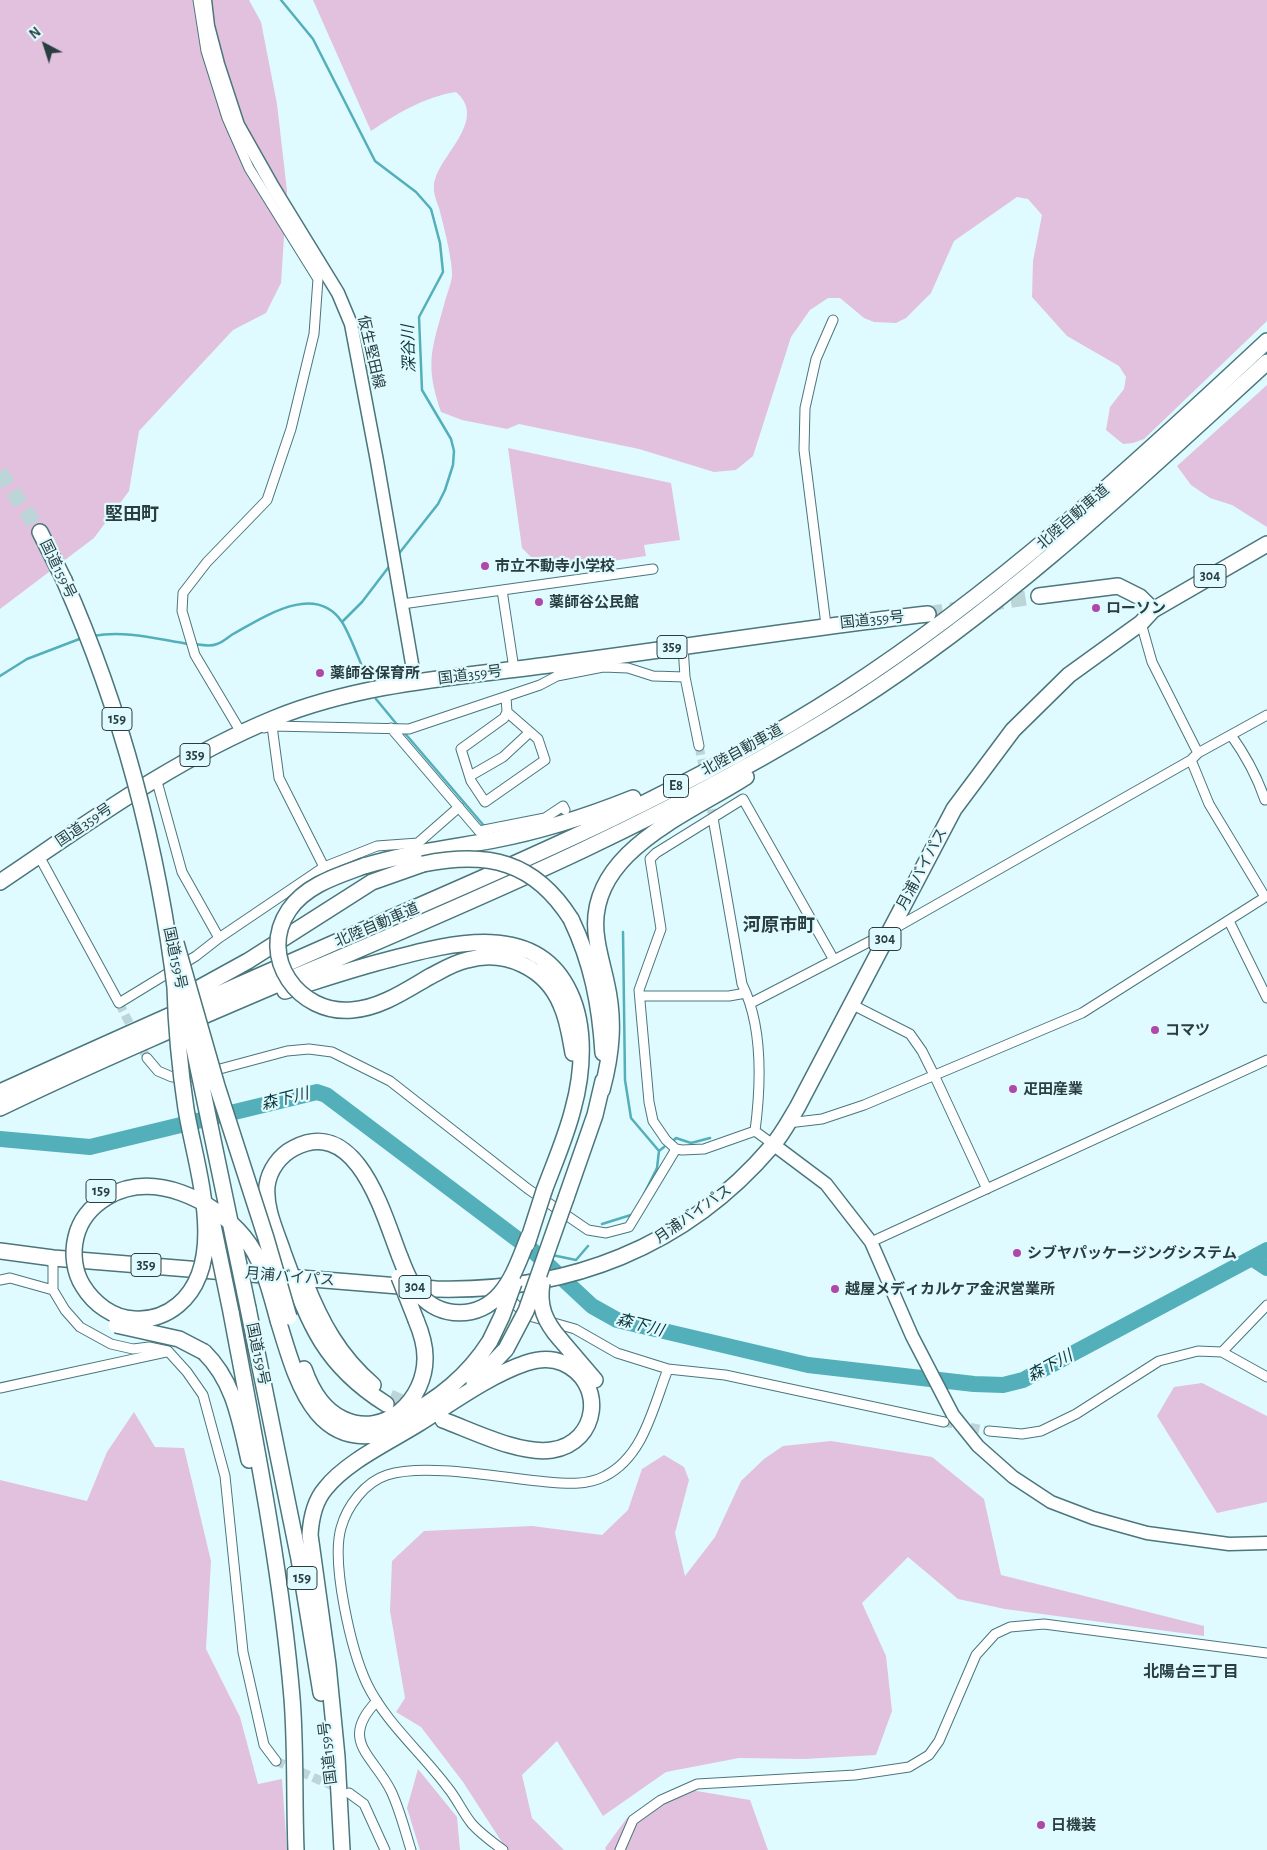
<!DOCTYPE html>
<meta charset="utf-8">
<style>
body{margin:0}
#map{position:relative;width:1267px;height:1850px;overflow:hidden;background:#dffbff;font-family:"Alegreya Sans",sans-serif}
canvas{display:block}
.north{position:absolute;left:20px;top:20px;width:50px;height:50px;-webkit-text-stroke:4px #dffbff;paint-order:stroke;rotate:320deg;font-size:14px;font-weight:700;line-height:20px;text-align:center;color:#2a3e40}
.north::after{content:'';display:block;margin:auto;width:18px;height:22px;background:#2a3e40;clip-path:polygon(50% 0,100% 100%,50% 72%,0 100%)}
</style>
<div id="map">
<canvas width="1267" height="1850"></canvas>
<div class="north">N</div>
</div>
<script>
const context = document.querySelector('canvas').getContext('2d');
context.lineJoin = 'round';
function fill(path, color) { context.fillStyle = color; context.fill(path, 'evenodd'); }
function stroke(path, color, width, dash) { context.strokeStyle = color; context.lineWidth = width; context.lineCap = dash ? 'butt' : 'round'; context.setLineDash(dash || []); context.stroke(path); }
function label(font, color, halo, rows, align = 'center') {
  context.font = font + ' "Alegreya Sans","Noto Sans JP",sans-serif'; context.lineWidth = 4.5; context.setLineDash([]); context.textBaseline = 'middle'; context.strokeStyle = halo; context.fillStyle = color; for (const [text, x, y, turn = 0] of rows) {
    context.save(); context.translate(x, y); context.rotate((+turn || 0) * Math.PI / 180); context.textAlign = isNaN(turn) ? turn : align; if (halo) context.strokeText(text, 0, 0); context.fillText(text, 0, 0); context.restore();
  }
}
const green = new Path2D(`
 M0,0H249L261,22L277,104L287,191L281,283L266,313L233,330L139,431L129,491L94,538L0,609Z
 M313,0H1267V321L1144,439L1133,443L1123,444L1106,430L1110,407L1124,389L1126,377L1119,366L1067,336L1032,297L1033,261L1042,215L1028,199L1017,197L954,241L931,293L906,318L896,323L874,322L864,318L840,298H828L810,310L791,337L753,456L736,470L714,472L639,449L519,424L507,429L462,420L441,412C425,365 431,351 444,305C446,296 451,285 452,276C453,262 443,223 439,208C437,202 433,193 434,186C435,158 490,121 456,92C424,97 398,113 371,131Z
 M1267,385V527L1232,505L1210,498L1191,485L1177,466Z
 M508,448L671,483L680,540L644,545L646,556L545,571L522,548Z
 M1202,1383L1267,1416V1502L1217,1513L1157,1416L1174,1387Z
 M134,1412L155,1447L184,1448L211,1561L206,1649L240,1717L258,1784L282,1779L287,1850H0V1480L87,1501L107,1452Z
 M831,1441L932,1457L984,1499L1001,1575L1204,1626V1636L1005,1609L958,1599L908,1557L862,1603L886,1656L892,1711L876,1755L804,1759L739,1758L666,1772L603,1816L557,1741L522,1775L532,1818L564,1850H507L463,1782L421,1727L396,1712L405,1698L390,1611L392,1561L424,1531L532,1526L602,1535L628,1510L642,1469L664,1455L684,1467L689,1480L675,1533L685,1576L715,1537L741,1481L764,1459L783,1446Z
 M418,1769L457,1817L460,1850H420L407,1808Z
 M679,1788L750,1800L768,1850H606L605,1848L627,1818Z`);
const stream = new Path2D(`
 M281,0L313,39L375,161L416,192L431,209L440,243L443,272L419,317L422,390L451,439L454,451L453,465L445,490L438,504L397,556
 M342,622L362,602L391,564
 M93,636C125,630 157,639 189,644
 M194,644C202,645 210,647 217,644C223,642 228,637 233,634C264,617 315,582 342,622C351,636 361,666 369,682
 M0,676L27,659L82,638
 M376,699L399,727
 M403,731L485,827
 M623,932L625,1080L631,1118L659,1151L657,1168L644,1194
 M674,1140L676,1138L691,1143L710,1138
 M659,1151L664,1147
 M602,1224L634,1214
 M533,1251L541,1253
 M552,1255L576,1260L588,1246`);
const river = new Path2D(`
 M0,1139L90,1147L317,1092L326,1095L533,1251L592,1306L617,1320L808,1365L974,1384L1003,1385L1023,1380L1267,1250
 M1252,1258L1267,1268`);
const streetTunnel = new Path2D(`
 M699,746L705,776
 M709,796L713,818
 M119,1003L147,1058
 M944,1422L989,1431
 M276,1761L342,1790`);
const highwayTunnel = new Path2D(`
 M0,472L40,532
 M988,604L1039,596
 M928,614L963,608
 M390,1397L418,1409`);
const street = new Path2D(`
 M198,0L206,51L227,118L249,168L318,279L314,334L291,429L267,500L207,562L183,593L182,611L195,655L242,734
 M502,590L514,669
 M402,604L653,569
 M826,625L804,450L805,408L816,359L833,320
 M683,646L685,677L699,746
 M557,676L603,667L628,668L653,676L685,677
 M506,697L507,712L538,739L545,760L485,802L471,781L461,749L504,718L507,712
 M272,726L279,778L324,867
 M264,728L272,726L409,729L540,685L557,676L562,664
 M391,728L479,831L545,818L563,806L565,810
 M1231,735C1246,756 1257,776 1265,800L1267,799
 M1198,753L1267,715
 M1191,760L1209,804L1265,897
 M470,776L503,757L530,732
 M156,778L182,872L219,938
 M713,818L742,984C763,1026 761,1085 755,1131
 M39,856L119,1003L196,956L219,938L324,867L377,846L418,843L459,807
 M1229,921L1267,998
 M640,996H729L746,993
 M751,1003L890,931L1191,760L1198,753L1152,662L1141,623
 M851,1004L910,1034L922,1051L935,1077L987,1189
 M147,1058L158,1071L172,1077H190L287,1051L309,1049L332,1052L390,1081L528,1189L588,1230L606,1233L629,1227L676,1149
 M788,1123L822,1119L864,1105L1082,1013L1267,896
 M755,1131L704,1149L682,1150L676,1149L666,1140L653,1121L649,1102L639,990L661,929L650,859L656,853L743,799L834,960
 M755,1131L774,1145
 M871,1242L1267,1060
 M53,1258V1290L65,1310L80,1327L111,1344L133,1349L149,1347L168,1351L187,1372L203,1395L225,1476L243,1652L264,1745L276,1761
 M0,1280L10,1278L53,1290
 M510,1293L513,1302L526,1315L575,1329L617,1353L668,1369L725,1375L944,1422
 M1222,1352L1267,1305
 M0,1388L166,1352
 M989,1431L1022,1434L1041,1431L1076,1414L1159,1361L1198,1351L1222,1352L1267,1377
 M377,1701C338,1741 374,1756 391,1791C400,1810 405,1831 411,1850
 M349,1793L364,1804L385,1850
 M503,1850C492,1842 481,1834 472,1824C463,1813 457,1799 448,1788C422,1753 386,1723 367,1684C351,1650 331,1563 341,1528C347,1506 365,1482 387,1475C424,1463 498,1477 538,1481C560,1483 585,1487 605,1476C644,1456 653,1407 668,1369
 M620,1850L633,1820L661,1800L697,1784L855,1775L909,1767L929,1755L939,1741L976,1655L995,1634L1010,1627L1044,1624L1267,1653`);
const secondary = new Path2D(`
 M205,0L208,26L218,64L238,125L273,187L338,293L351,324L377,461L415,681
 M774,1145L826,1184L871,1242L912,1336L953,1415L978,1446L1013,1477L1051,1502L1093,1518L1147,1533L1229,1544L1267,1543`);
const highway = new Path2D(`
 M40,532L64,580
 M1039,596L1118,586L1140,597L1153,610
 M364,866C407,853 450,848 494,840C542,831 588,816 633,798
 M0,882C89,822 175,759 275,718C364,682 462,677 556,664C680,648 804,628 928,614
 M571,919C592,963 600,1005 603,1053
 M429,977C441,971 453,963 467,960C505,949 546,968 561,1005C568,1020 570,1037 573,1053
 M285,991C320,980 355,968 391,959C451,943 537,920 570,993C586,1027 583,1073 573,1109C566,1137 554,1164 544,1191
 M179,999L248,961L372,882L423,864
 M602,1090C612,1053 615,1019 606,981C603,967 599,954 597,940C582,854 687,815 746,777
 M0,1092C122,1036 245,982 368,928C530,858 693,788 842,692C997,592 1132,467 1267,341
 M0,1108C284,971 587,872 854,703C1005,606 1135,483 1267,362
 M566,1198L595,1115L603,1081
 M0,1251L53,1258L436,1289C568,1292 685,1248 772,1146C782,1135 789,1121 797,1108L954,809L1013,730L1069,675L1141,623L1153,610L1267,544
 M305,1282C321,1322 339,1356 373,1385
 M248,1308L299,1559L321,1693
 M231,1312C255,1440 281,1568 292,1698C296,1748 294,1800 296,1850
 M278,1320C297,1382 316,1461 401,1428
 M560,1339L595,1380
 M204,1352C234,1381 240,1421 249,1460
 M304,1369C311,1389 323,1410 343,1419C385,1439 426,1399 425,1357C425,1344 421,1332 416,1320
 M474,1383L506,1349
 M386,1404C321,1363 308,1320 283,1252C276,1231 265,1209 267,1186C269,1170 280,1155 294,1148C358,1115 384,1217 400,1257
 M402,1417C438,1401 469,1374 490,1341
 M342,1850L337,1757L328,1665L310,1535C311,1518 314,1502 325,1489C346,1462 389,1442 418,1424C452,1403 488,1376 526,1363C538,1359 552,1358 563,1363C606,1382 599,1443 552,1450C520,1455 473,1431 443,1420`);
const highwayBridge = new Path2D(`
 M64,580C122,711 159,853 176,995
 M423,864C488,851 534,861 571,919
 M364,866C337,876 306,885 289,910C257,957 299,1015 352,1010C380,1008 405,991 429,977
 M176,943L217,1086L266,1238L289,1317
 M175,987C176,1027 180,1069 186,1109C195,1165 230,1262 178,1305C166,1315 150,1320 134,1319C113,1318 94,1304 83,1286C74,1272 72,1253 76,1237C80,1220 92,1206 107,1197C153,1170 212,1199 244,1237C263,1260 270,1291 278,1320
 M182,991L248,1308
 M213,1225L231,1312
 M527,1244L544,1191
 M400,1257C405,1270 410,1284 419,1294C441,1319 478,1319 500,1294C514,1278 521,1255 529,1236
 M399,1277L416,1320
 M542,1283C538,1306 545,1322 560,1339
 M116,1325L179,1339L204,1352
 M490,1341L502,1316L514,1283
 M506,1349L526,1311L566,1198`);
const markers = [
 [485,566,5,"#b048aa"],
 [539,602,5,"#b048aa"],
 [1096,608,5,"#b048aa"],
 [320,673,5,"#b048aa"],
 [1155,1030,5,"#b048aa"],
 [1013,1089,5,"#b048aa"],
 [1017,1253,5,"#b048aa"],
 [835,1289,5,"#b048aa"],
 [1041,1825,5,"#b048aa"]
];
const shields = [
 [1210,576,32],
 [672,647,30],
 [117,719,30],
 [195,755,30],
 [676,786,25],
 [885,939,32],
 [101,1191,30],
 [146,1265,30],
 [415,1287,32],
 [302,1578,30]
];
const shieldNames = [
 ["304",1210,576],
 ["359",672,647],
 ["159",117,719],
 ["359",195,755],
 ["E8",676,786],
 ["304",885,939],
 ["159",101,1191],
 ["359",146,1265],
 ["304",415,1287],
 ["159",302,1578]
];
const streetNames = [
 ["仮生堅田線",371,352,77],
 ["北陸自動車道",1073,517,-41],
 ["国道159号",58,569,64],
 ["国道359号",872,620,-6],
 ["国道359号",470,675,-7],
 ["北陸自動車道",742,750,-29],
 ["国道359号",84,825,-34],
 ["月浦バイパス",922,869,-62],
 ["北陸自動車道",377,925,-23],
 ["国道159号",175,958,78],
 ["月浦バイパス",693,1214,-35],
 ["月浦バイパス",290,1277,5],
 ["国道159号",258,1354,78],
 ["国道159号",328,1753,-97]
];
const poiNames = [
 ["市立不動寺小学校",495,566],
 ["薬師谷公民館",549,602],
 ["ローソン",1106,608],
 ["薬師谷保育所",330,673],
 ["コマツ",1165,1030],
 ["疋田産業",1023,1089],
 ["シブヤパッケージングシステム",1027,1253],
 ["越屋メディカルケア金沢営業所",845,1289],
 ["日機装",1051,1825]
];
const waterNames = [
 ["深谷川",409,349,-92],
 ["森下川",285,1099,-14],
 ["森下川",640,1325,15],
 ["森下川",1050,1366,-28]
];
const neighbourhoodNames = [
 ["北陽台三丁目",1191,1672]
];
const quarterNames = [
 ["堅田町",132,515],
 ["河原市町",779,926]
];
fill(green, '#e1c1de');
stroke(stream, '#53afba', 2.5);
stroke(river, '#53afba', 16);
stroke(streetTunnel, '#bbd5d9', 9, [9, 4.5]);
stroke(highwayTunnel, '#bbd5d9', 15, [15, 8]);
stroke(street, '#4a767c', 11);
stroke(secondary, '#4a767c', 15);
stroke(highway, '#4a767c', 18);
stroke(street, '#fff', 9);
stroke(secondary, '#fff', 12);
stroke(highway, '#fff', 15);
stroke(highwayBridge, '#4a767c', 18, []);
stroke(highwayBridge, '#fff', 15);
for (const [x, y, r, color] of markers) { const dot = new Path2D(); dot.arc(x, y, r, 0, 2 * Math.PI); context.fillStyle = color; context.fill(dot); stroke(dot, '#dffbff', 2); }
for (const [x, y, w] of shields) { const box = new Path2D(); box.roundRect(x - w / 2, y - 11.5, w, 23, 4); context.fillStyle = '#dffbff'; context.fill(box); stroke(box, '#2a3e40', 1); }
label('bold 14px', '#2a3e40', null, shieldNames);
label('15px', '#2a3e40', '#dffbff', streetNames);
label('bold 15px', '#2a3e40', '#dffbff', poiNames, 'left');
label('italic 16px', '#0a373c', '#dffbff', waterNames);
label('bold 16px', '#2a3e40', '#dffbff', neighbourhoodNames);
label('bold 18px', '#2a3e40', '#dffbff', quarterNames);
</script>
